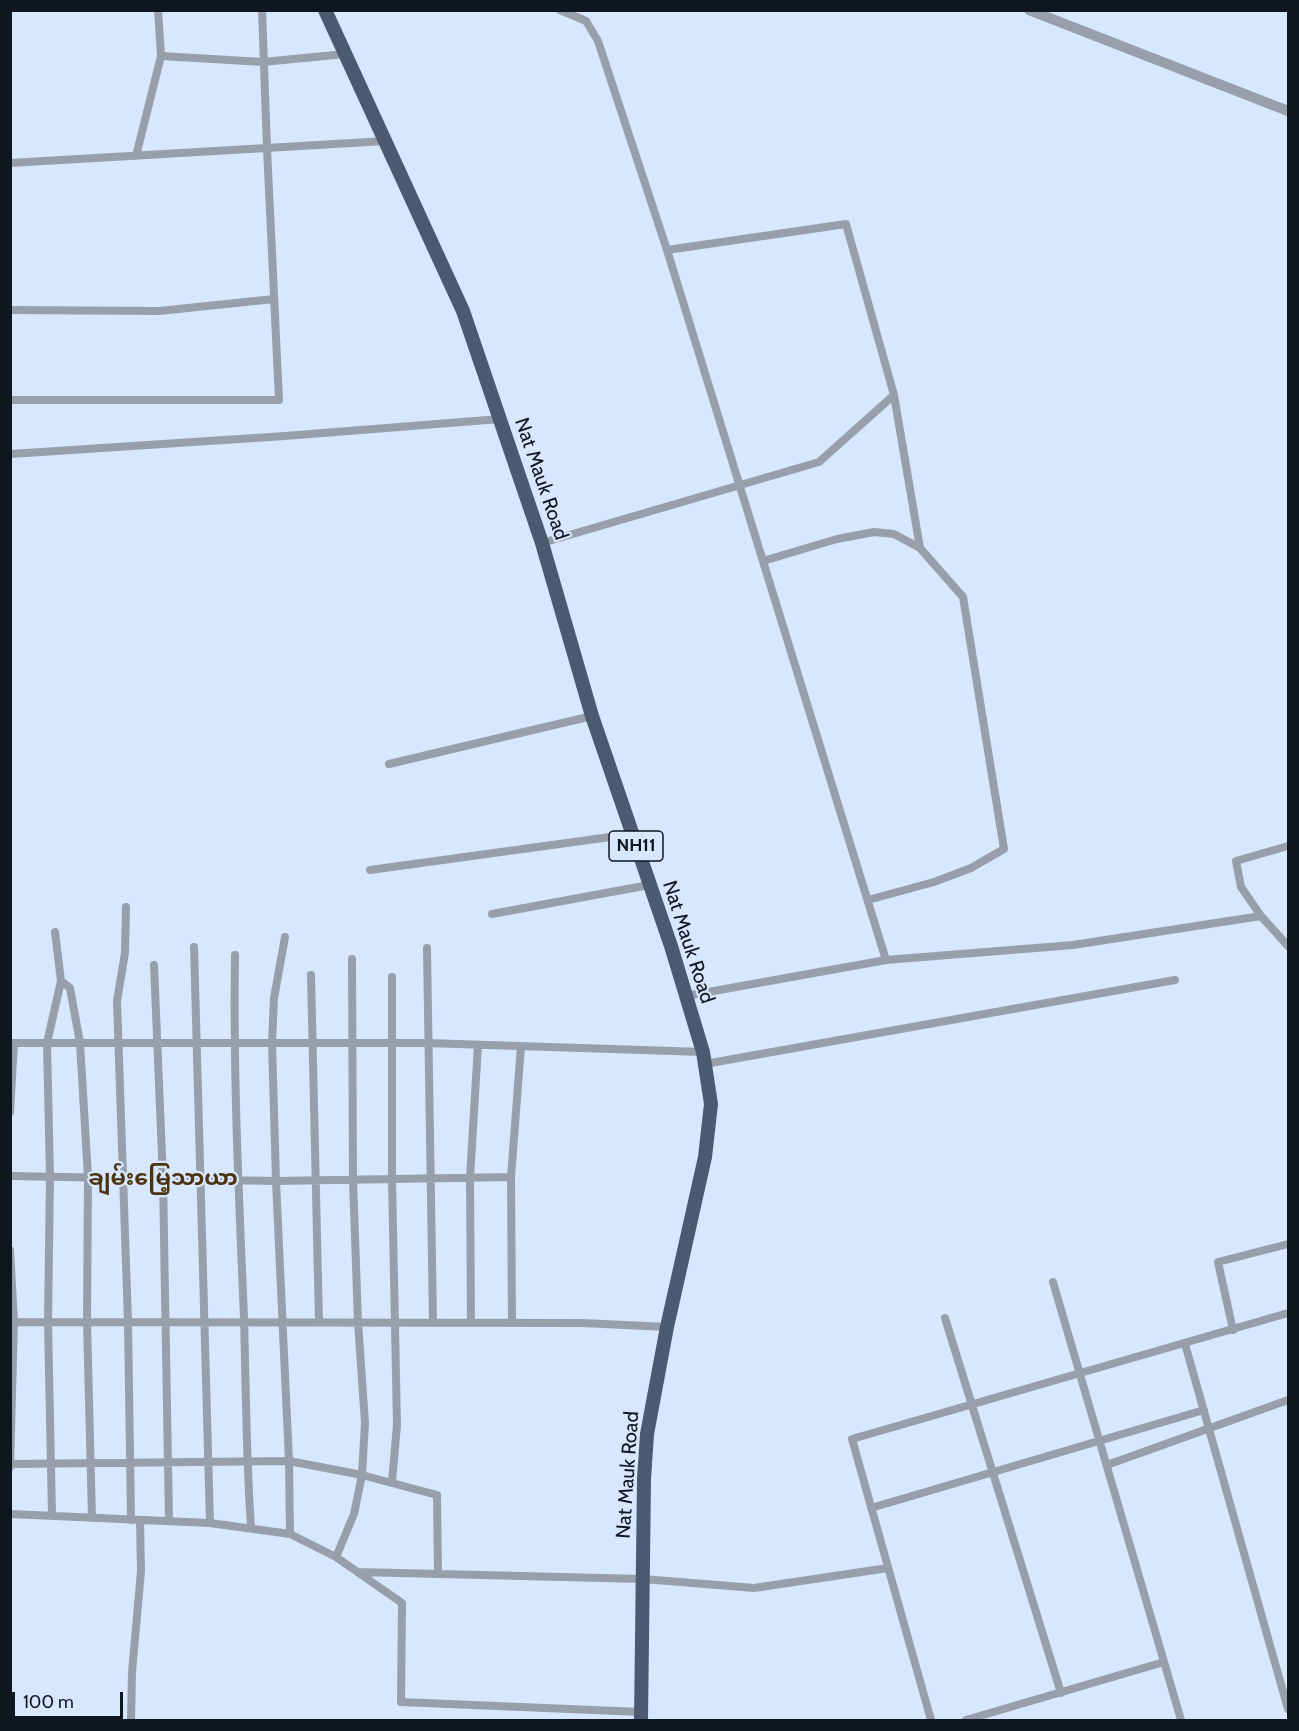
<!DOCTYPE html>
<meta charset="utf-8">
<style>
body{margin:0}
#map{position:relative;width:1299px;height:1731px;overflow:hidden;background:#d7e7fe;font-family:Cabin,sans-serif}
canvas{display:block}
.frame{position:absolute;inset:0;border:12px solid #0f1620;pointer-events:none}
.scale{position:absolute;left:12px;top:1692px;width:111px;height:27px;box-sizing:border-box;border:3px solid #0f1620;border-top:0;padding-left:8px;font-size:18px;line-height:21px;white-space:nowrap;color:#0f1620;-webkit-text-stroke:4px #d7e7fe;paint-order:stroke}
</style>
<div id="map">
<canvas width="1299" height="1731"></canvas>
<div class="frame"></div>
<div class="scale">100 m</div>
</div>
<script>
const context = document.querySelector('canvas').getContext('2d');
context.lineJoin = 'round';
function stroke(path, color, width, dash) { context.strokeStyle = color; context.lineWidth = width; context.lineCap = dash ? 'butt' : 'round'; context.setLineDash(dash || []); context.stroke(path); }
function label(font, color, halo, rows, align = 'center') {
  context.font = font + ' Cabin,"Noto Sans Myanmar",sans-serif'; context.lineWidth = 4.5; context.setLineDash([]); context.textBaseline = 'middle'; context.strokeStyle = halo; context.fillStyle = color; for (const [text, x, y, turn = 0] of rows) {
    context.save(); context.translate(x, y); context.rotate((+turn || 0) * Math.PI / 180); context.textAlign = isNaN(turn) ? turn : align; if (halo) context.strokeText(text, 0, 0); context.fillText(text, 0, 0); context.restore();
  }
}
const minor = new Path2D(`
 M560,10L586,21L598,41L667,250L886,960
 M161,56L263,62L345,54
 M136,156L161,56L158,10
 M10,163L386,141
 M10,310L159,311L274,299
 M894,395L920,548
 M10,400H279L267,148L262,10
 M10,454L285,436L500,419
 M542,543L819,462L894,395L846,224L667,250
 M763,561L837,539L874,532L894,534L920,548L963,597L1004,849L971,868L934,882L868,900
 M389,764L592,716
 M370,870L632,834
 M126,907L125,953L117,1001L128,1322L131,1520
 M492,914L649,885
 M1261,916L1241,887L1236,861L1288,846
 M285,937L274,998L272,1043L276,1181L289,1461L290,1534
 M194,947L210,1523
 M427,948L433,1323
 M235,955C233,1076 239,1197 244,1318C246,1388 246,1457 251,1527
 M154,965L163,1179L169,1521
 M311,975L319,1322
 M392,977V1179L397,1425L392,1482
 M61,981L70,988L80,1043L88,1177L87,1322L92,1518
 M686,996L886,960L1073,945L1261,916L1288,946
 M10,1043H427L703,1052
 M705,1064L1175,980
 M10,1112L14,1043
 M10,1176L276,1181L511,1177
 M10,1250L14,1322L10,1467
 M1053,1282L1181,1720
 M945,1318L1061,1693
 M10,1322L582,1323L667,1327
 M471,1323L470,1178L478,1045
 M512,1323L511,1177L521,1046
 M1233,1330L1218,1262L1288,1244
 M1185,1344L1288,1709
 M10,1464L289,1461L362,1475L437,1495L438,1574
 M1107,1465L1288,1400
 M871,1508L1204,1410
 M10,1514L210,1523L290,1534L336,1557L402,1603L401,1702L641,1712
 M52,1516L48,1322L50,1177L47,1043L61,981L55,932
 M336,1557L354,1514L362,1475L365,1423L358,1322L353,1180L352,959
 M358,1572L643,1579L754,1588L888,1568
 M131,1720L132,1672L141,1571L140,1520
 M931,1720L852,1439L1288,1313
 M966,1720L1164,1662`);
const tertiary = new Path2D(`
 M1029,10L1288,111`);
const trunk = new Path2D(`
 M325,10L463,311L542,543L592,716L671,946L703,1052L711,1104L705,1157L667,1327L647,1434L644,1479L641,1720`);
const shields = [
 [636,846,54]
];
const shieldNames = [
 ["NH11",636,846]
];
const streetNames = [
 ["Nat Mauk Road",541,479,71],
 ["Nat Mauk Road",688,942,72],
 ["Nat Mauk Road",628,1475,-86]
];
const quarterNames = [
 ["ချမ်းမြေ့သာယာ",163,1179]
];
stroke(minor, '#979fab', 8);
stroke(tertiary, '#979fab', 10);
stroke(trunk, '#4b5a71', 14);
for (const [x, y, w] of shields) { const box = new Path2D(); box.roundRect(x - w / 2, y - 15, w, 30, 4.5); context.fillStyle = '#d7e7fe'; context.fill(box); stroke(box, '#0f1620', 1.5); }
label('bold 18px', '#0f1620', null, shieldNames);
label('20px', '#0f1620', '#d7e7fe', streetNames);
label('bold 22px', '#4c3411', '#d7e7fe', quarterNames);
</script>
